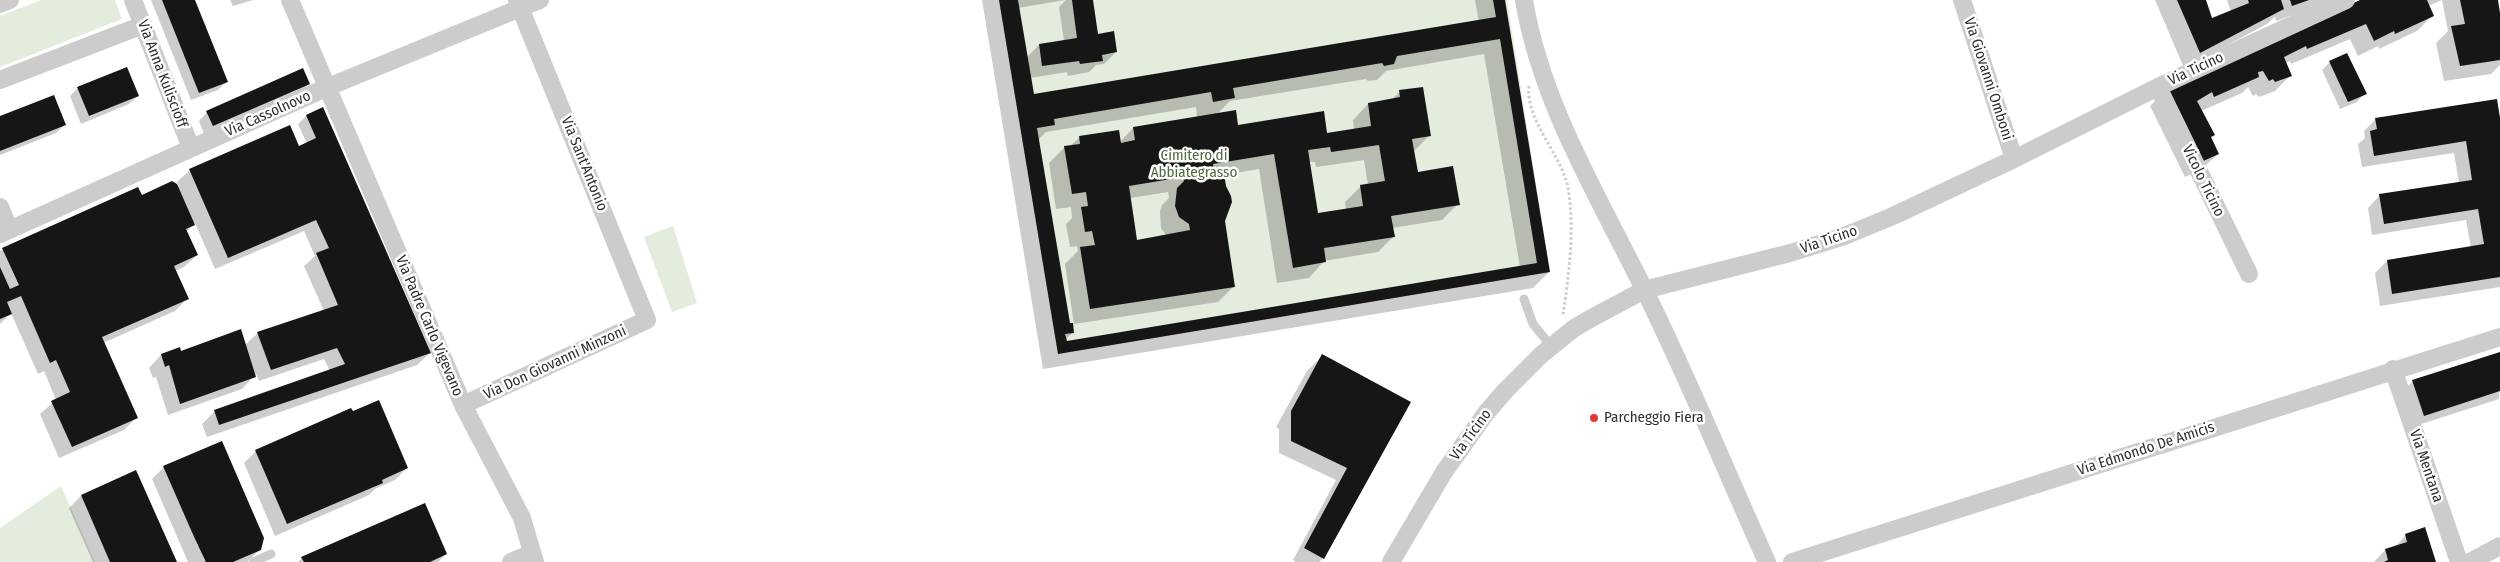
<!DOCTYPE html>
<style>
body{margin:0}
canvas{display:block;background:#fff}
</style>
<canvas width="2500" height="562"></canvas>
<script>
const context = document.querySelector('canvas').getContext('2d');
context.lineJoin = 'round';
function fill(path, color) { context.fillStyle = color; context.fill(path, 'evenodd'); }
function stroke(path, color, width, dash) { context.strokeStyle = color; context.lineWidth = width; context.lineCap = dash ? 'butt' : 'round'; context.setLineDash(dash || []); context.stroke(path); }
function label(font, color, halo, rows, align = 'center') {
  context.font = font + ' "Fira Sans Condensed",sans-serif'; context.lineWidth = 5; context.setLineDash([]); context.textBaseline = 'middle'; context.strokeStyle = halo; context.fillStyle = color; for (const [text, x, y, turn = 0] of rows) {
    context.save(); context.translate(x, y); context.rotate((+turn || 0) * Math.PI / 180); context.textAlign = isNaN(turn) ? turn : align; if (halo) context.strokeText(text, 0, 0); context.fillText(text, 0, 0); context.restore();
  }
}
const green = new Path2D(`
 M41,0H115L122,19L0,67V16Z
 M999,0H1507L1550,272L1058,354Z
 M673,226L697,303L672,312L644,237Z
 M61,486L95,562H0V528Z`);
const shadow = new Path2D(`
 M151,0H194L226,82L218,90L191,100Z
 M230,0H253L233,6Z
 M982,0H1065L1018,8L1026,58L1039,45L1064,41L1059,7L1066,0H1092L1097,35L1116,52L1104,64L1096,65L1089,72L1068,76L1067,72L1030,78L1032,96L1479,22L1475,0H1504L1549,272L1533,288L1043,369ZM1484,54L1520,267L1066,343L1065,340L1073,332L1069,325L1038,140L1046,132L1196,107L1197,118L1133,128L1120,142L1118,131L1079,138L1070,146L1065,147L1049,163L1056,209L1071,207L1072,218L1066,224L1070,247L1077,246L1078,251L1065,264L1074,324L1218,302L1234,286L1224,221L1223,175L1259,169L1277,283L1309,278L1324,261L1378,252L1394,236L1392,228L1442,220L1458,204L1417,173L1414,151L1430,135L1400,92L1391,100L1368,104L1353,120L1354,130L1326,134L1237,126L1217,114L1230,101L1366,79L1368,81L1377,80L1386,71ZM1364,160L1368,185L1360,187L1345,202L1346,210L1317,215L1309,162H1315L1316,167ZM1168,192L1169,198L1162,205L1160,211L1161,228L1166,235L1136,241L1130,198Z
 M2155,0H2205L2212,20L2231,12L2227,0H2334L2276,21L2275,17L2267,24L2184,68Z
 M2365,0H2442L2428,6L2433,15L2417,31L2379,49L2378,46L2358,56L2350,39L2291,64L2290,61L2285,63L2291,75L2275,91L2259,97L2256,94L2253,96L2248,87L2242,93L2201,111L2218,154L2202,169L2185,177L2150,106L2165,91Z
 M2442,0H2496L2500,20V65L2491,74L2444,81L2436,43L2448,31Z
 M2330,62L2365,93L2357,102L2340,109L2322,70Z
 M309,84L301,92L204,134L199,121L207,112Z
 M78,88L138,96L129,104L81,124L70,96Z
 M323,109L430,353L417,365L207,437L202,424L215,411L330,371L324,359L259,381L256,374L242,389L168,415L156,377L153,378L149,368L161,355L245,345L258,333L324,311L304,266L315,256L304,231L215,269L195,223L186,232L197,255L184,267L175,271L187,299L175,311L103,343L136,418L124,430L59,458L40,414L56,400L44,371L38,374L11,313L0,324V251L172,183L179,186L177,182L190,170L298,148L307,144L298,124L306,116Z
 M0,118L64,125L56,133L0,155Z
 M2376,119L2500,126V287L2380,306L2375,273L2387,261L2471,248L2466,220L2372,235L2368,208L2380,195L2459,183L2454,153L2362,167L2358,144L2365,138L2364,131Z
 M2500,353L2499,399L2412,427L2401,393L2413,381Z
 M1323,355L1409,403L1323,558L1319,562H1296L1293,560L1336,480L1279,453V429L1276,427L1307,371Z
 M256,451L407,468L395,480L375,489L369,495L275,536L244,463Z
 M164,467L260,549L247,562H188L152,479Z
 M136,472L175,562H93L69,508L81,496Z
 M2406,535L2435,562H2374L2385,550L2394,548Z
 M446,554L438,562H298L302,558Z`);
const building = new Path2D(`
 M162,0H195L228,82L199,93Z
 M999,0H1018L1034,94L1496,17L1493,0H1505L1550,272L1058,354ZM1500,39L1537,263L1067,341L1065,334L1074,333L1073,323H1070L1037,128L1055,125L1054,119L1211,92L1213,102L1235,98L1233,88L1382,63L1384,66L1394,64L1397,56Z
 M1072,0H1093L1098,34L1114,31L1117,52L1102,55L1103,61L1080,64L1079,61L1042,66L1039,44L1077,38Z
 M2177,0H2206L2212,18L2249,3L2248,0H2281L2284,9L2200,53Z
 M2290,0H2309L2292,6Z
 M2360,0H2427L2434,16L2395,34L2394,31L2374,41L2366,24L2307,49L2306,46L2284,57L2292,76L2275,82L2273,79L2269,81L2263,71L2258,72L2259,77L2214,97L2212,92L2197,101L2215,135L2211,137L2219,154L2201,162L2164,90Z
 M2460,0H2498L2500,13V60L2460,66L2451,26L2465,24Z
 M2347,53L2367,94L2348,102L2329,61Z
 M127,67L139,96L89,116L77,87Z
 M303,68L310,84L213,126L206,111Z
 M1423,87L1431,136L1412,139L1418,172L1453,166L1460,205L1391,216L1395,237L1324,248L1326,262L1293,268L1274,154L1213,164L1215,175L1224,173L1226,186L1231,196L1232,202L1225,221L1235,287L1090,309L1080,247L1095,245L1092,231L1085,232L1081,207L1088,206L1086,192L1072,194L1064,146L1080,144L1079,136L1119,130L1121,143L1135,140L1133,127L1236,110L1238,125L1324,111L1327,133L1371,126L1368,103L1400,97L1399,90ZM1379,145L1385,181L1360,185L1363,206L1318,213L1308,150L1330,147L1331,152ZM1183,177L1184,181L1177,188L1175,206L1179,217L1189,224L1190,230L1137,240L1129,186Z
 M54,95L66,125L0,151V116Z
 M2497,99L2500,118V277L2392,294L2387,260L2484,244L2478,209L2384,224L2379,194L2472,180L2466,141L2374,156L2370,131L2377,129L2375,118Z
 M323,107L431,353L219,425L214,410L345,364L337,348L271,370L257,332L338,305L316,253L329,248L316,220L228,258L189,169L290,125L299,146L316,138L306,115Z
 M172,181L177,184L195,225L186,229L198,255L174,266L189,299L102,337L138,418L72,447L51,401L70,392L56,360L50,363L21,296L7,302L12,314L0,319V267L10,289L19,285L2,248L138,187L142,195Z
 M241,329L256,377L180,404L169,365L165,367L161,354L180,347L181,351Z
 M2500,352V391L2424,416L2412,380Z
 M1322,354L1411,402L1324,559L1304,548L1347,468L1291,441V411Z
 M379,400L408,468L382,480L383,483L287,524L255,450L351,408L353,411Z
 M222,441L264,538L261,550L233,562H205L163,466Z
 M136,470L177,562H110L81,495Z
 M425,503L447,554L430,562H304L301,557Z
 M2425,527L2436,562H2384L2388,560L2385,549L2407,542L2405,534Z`);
const path = new Path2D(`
 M1529,86C1525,120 1562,155 1568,188C1575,229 1569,274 1563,315`);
const lane = new Path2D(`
 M1524,299L1533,324L1551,346
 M188,535L201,562
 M253,562L271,554`);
const street = new Path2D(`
 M133,0L191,148
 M290,0L463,405L522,518L535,562
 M1524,0C1541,103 1598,196 1644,289C1688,378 1726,471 1767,562
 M1962,0L2014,159
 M0,4L10,0
 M0,80L143,25
 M2158,87L2249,274
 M0,207L9,229
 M0,234L328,87L540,0
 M2393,369L2459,562
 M463,405L647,320L517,0
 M511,562L532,553
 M1391,562L1444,472L1486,413L1505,391L1541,355L1573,329L1588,320L1644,290L1790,253L1842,237L1893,216L2014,159L2158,87L2346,0
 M1792,562L2500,337
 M2470,562L2500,546`);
const markers = [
 [1594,418,5,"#e13635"]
];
const streetNames = [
 ["Via Ticino",2196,69,-25],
 ["Via Anna Kuliscioff",162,74,69],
 ["Via Giovanni Omboni",1988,79,72],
 ["Via Cassolnovo",268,114,-24],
 ["Via Sant'Antonio",584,164,68],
 ["Vicolo Ticino",2203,181,64],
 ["Via Ticino",1829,240,-19],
 ["Via Padre Carlo Vigevano",429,326,67],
 ["Via Don Giovanni Minzoni",555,363,-25],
 ["Via Ticino",1471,435,-54],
 ["Via Edmondo De Amicis",2146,449,-18],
 ["Via Mentana",2426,466,71]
];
const parkNames = [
 ["Cimitero di",1194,156],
 ["Abbiategrasso",1194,173]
];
const poiNames = [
 ["Parcheggio Fiera",1604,418]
];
fill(green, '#e4ecdd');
fill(shadow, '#0003');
fill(building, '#161616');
stroke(path, '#ccc', 3, [2.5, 2.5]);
stroke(lane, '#ccc', 9);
stroke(street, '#ccc', 18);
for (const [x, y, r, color] of markers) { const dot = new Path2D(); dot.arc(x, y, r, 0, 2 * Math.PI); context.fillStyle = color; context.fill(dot); stroke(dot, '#fff', 2); }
label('15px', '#2f2f2f', '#fff', streetNames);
label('15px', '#4f6a3d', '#fff', parkNames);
label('15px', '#2f2f2f', '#fff', poiNames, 'left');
</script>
